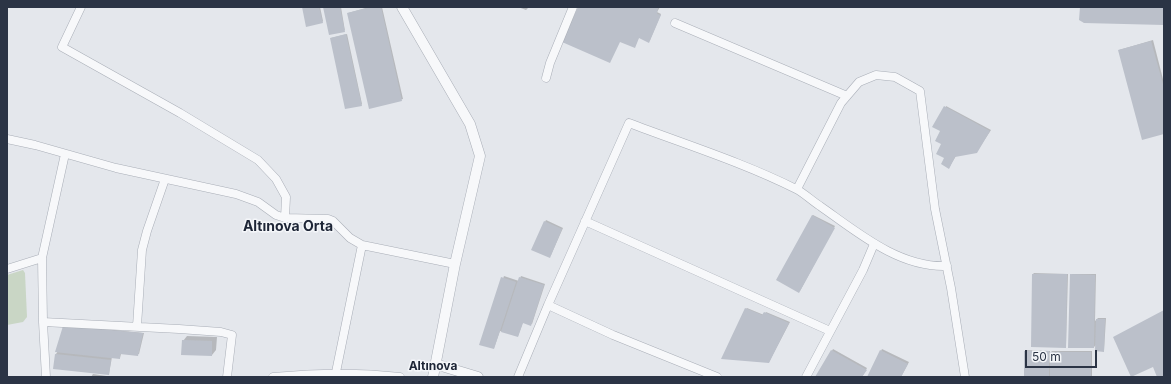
<!DOCTYPE html>
<meta charset="utf-8">
<style>
body{margin:0}
#map{position:relative;width:1171px;height:384px;overflow:hidden;background:#e4e7ec;font-family:Inter,sans-serif}
canvas{display:block}
.frame{position:absolute;inset:0;border:8px solid #2b3445;pointer-events:none}
.scale{position:absolute;left:1025px;top:350px;width:72px;height:18px;box-sizing:border-box;border:2px solid #2b3445;border-top:0;padding-left:5px;font-size:12px;line-height:14px;white-space:nowrap;color:#2b3445;-webkit-text-stroke:3px #f4f6f9;paint-order:stroke}
</style>
<div id="map">
<canvas width="1171" height="384"></canvas>
<div class="frame"></div>
<div class="scale">50 m</div>
</div>
<script>
const context = document.querySelector('canvas').getContext('2d');
context.lineJoin = 'round';
function fill(path, color) { context.fillStyle = color; context.fill(path, 'evenodd'); }
function stroke(path, color, width, dash) { context.strokeStyle = color; context.lineWidth = width; context.lineCap = dash ? 'butt' : 'round'; context.setLineDash(dash || []); context.stroke(path); }
function label(font, color, halo, rows, align = 'center') {
  context.font = font + ' Inter,sans-serif'; context.lineWidth = 3; context.setLineDash([]); context.textBaseline = 'middle'; context.strokeStyle = halo; context.fillStyle = color; for (const [text, x, y, turn = 0] of rows) {
    context.save(); context.translate(x, y); context.rotate((+turn || 0) * Math.PI / 180); context.textAlign = isNaN(turn) ? turn : align; if (halo) context.strokeText(text, 0, 0); context.fillText(text, 0, 0); context.restore();
  }
}
const green = new Path2D(`
 M23,270L25,273L27,317L23,322L7,325V275Z`);
const shadow = new Path2D(`
 M303,7H320L323,21L322,22Z
 M324,7H341L345,31Z
 M369,7H382L403,99L370,107L348,13Z
 M518,7H529L526,10Z
 M579,7H660L657,12L661,14L650,40L639,37L635,46Z
 M347,34L362,104L361,105L331,38Z
 M1153,40L1164,83V133L1119,50Z
 M946,106L991,130L978,150L956,156L950,166L945,158L941,131Z
 M813,215L835,226L800,291L812,216Z
 M546,220L563,228L551,255L545,222Z
 M1034,273L1068,274L1066,347L1033,274Z
 M1072,274H1096L1095,321L1098,318H1106L1104,351L1096,345L1094,347L1071,275Z
 M504,276L519,281L521,276L545,284L532,324L523,322L518,336L500,331L494,348L480,344Z
 M747,308L764,315L766,312L790,322L769,362L746,309Z
 M65,325L144,333L139,354H121L120,358L112,357L109,374L54,368L56,354L58,351Z
 M187,336L217,337L216,350L212,355L183,341Z
 M833,349L867,368L862,377H817Z
 M882,349L909,362L901,377H868Z
 M1026,350L1050,351V353L1052,351H1092V377H1025Z
 M93,374L113,377H91Z`);
const building = new Path2D(`
 M302,7H319L323,23L306,27Z
 M323,7H340L345,32L329,35Z
 M371,7H381L402,101L369,109L347,13Z
 M578,7H658L657,14L661,15L649,43L639,38L635,48L620,42L610,63L562,42Z
 M1080,7H1164V25L1084,23L1079,20Z
 M346,34L362,106L345,109L330,38Z
 M1151,41L1164,88V134L1142,140L1118,50Z
 M944,106L990,131L977,153L955,157L949,169L941,164L944,158L936,154L941,144L935,141L940,131L932,127Z
 M812,215L835,228L799,293L776,280Z
 M544,221L562,229L550,258L531,250Z
 M1032,274H1067L1066,348L1031,347Z
 M1070,274L1095,275L1094,348H1068Z
 M501,277L516,282L494,349L479,345Z
 M519,277L544,285L531,326L523,323L518,337L501,332Z
 M745,308L762,315L764,312L789,323L769,363L721,359Z
 M1164,310V377H1157L1153,367L1131,377L1113,337Z
 M1096,319H1105L1104,352L1095,351Z
 M63,326L143,333L138,356L120,354V359L55,352Z
 M182,340L212,341V356L181,355Z
 M831,350L867,370L862,377H815Z
 M880,350L908,364L901,377H867Z
 M1024,351H1049V377H1024Z
 M1050,352H1091V377H1050Z
 M55,354L111,360L109,375L53,369Z`);
const minor = new Path2D(`
 M81,7L62,47L180,113L258,160L276,179L286,197L285,218
 M675,23L847,96
 M546,78L550,63L573,7
 M7,139L35,145L116,168L236,194L258,202L276,215L285,218L328,219L333,221L350,238L362,245L455,264
 M797,189L841,103L859,82L876,75L895,77L920,91L935,209L951,288L965,377
 M585,221L830,331
 M7,269L42,258
 M548,305L613,335L717,377
 M43,322L179,329L221,332L232,335L227,377
 M137,326L142,250L147,231L165,179
 M46,377L43,322L42,258L65,154
 M273,377C315,373 358,372 400,377
 M335,377L362,245
 M518,377L548,305L629,123C684,144 742,162 796,189C804,193 812,201 820,206C857,232 899,268 947,266
 M806,377L863,270L874,244`);
const tertiary = new Path2D(`
 M402,7L470,124L480,156L455,264L433,377
 M435,364L478,377`);
const quarterNames = [
 ["Altınova",433,366]
];
const districtNames = [
 ["Altınova Orta",288,227]
];
fill(green, '#c9d6c5');
fill(shadow, '#0003');
fill(building, '#bbc0ca');
stroke(minor, '#a9aeb7', 9);
stroke(tertiary, '#a9aeb7', 11);
stroke(minor, '#f7f8fa', 8);
stroke(tertiary, '#f7f8fa', 10);
label('bold 12px', '#1d2536', '#f4f6f9', quarterNames);
label('bold 14px', '#1d2536', '#f4f6f9', districtNames);
</script>
